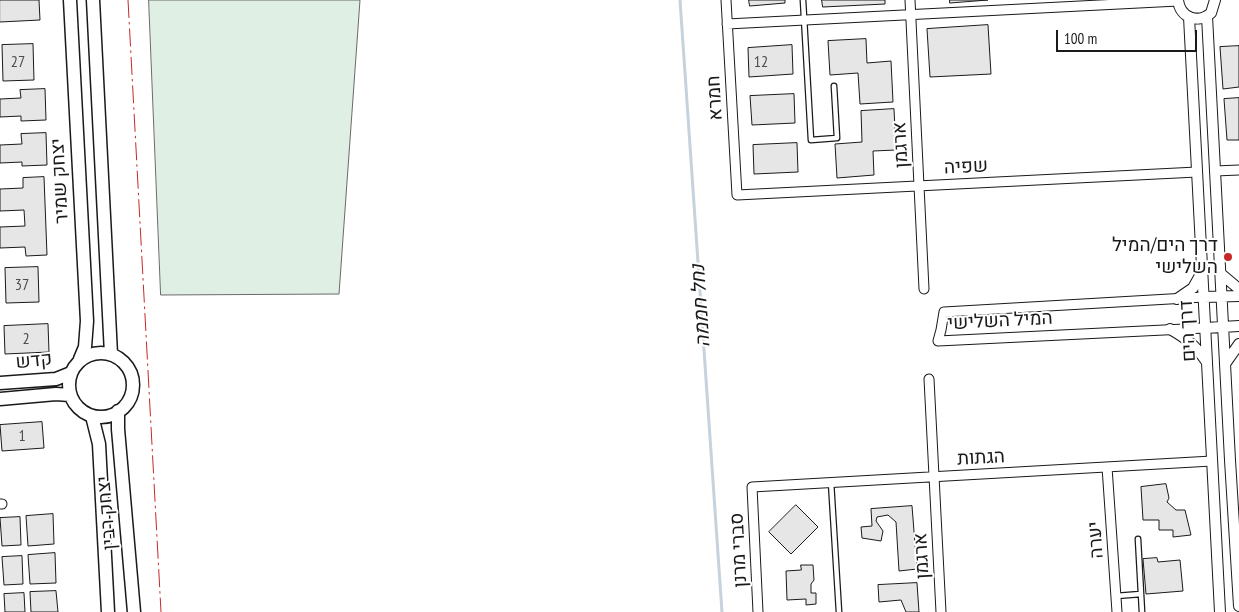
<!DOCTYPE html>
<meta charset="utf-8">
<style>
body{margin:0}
#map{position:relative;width:1239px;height:612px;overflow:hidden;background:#fff;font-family:"PT Sans Narrow",sans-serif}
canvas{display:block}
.scale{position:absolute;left:1056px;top:30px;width:141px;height:22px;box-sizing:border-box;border:2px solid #1a1a1a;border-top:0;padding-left:6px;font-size:15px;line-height:18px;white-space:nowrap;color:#1a1a1a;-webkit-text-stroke:4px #fff;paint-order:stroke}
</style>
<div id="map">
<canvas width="1239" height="612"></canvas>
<div class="scale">100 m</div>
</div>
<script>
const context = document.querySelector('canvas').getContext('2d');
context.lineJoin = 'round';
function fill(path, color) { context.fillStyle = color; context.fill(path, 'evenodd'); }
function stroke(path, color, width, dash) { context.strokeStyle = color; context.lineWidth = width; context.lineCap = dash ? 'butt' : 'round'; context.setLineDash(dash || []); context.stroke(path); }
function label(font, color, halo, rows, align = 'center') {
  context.font = font + ' "PT Sans Narrow",Heebo,sans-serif'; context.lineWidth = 4; context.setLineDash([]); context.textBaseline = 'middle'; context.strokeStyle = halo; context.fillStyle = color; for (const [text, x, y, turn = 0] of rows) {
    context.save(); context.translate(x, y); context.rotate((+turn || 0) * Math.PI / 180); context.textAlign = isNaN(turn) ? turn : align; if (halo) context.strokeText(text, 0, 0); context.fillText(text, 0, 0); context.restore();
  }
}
const green = new Path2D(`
 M149,0H360L339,294L161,295Z`);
const stream = new Path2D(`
 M680,0L722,612`);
const building = new Path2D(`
 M0,0H39L40,20L0,22Z
 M749,0H785V3L750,6Z
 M822,0H885V4L823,7Z
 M950,0H988L950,3Z
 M988,25L991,74L930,77L927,29Z
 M866,39L867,63L891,61L893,102L860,104L858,73L830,75L828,41Z
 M33,44L34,80L3,81L2,45Z
 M792,45L793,74L749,77L748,48Z
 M1239,46V87L1223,89L1220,47Z
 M45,89L46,120L21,121V116L0,117V99L21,98L20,90Z
 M794,94L795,123L752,125L750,96Z
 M1239,98V140H1227L1224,99Z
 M894,109L896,150L873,151L874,175L837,178L835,144L862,142L861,111Z
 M46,133L47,165L22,166V162L0,163V145L22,144L21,134Z
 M797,143L798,172L754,174L753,145Z
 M44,177L47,255L26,256L25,247L0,248V227L25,226L24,210L0,211V189L23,188V178Z
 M38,267L39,302L6,303L5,268Z
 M48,324L49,352L5,354L4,326Z
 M42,422L44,448L2,451L0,425Z
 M1166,484L1169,498L1167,502L1176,510H1185L1191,535L1173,537V530H1159V520H1143L1141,487Z
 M796,505L818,527L791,554L769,532Z
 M912,506L917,569L899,571L896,522L888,515L877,517L876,521L883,531L881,541L862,538L861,527L872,526L871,509Z
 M53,514L54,544L28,546L26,516Z
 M20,517L21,545L2,546L0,518Z
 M55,553L56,583L30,584L28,555Z
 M22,556L23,584L4,585L2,557Z
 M1157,558L1158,562L1180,560L1183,591L1146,594L1143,559Z
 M801,565H813L814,580L811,584V593H816V604L806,605V599L787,600L786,571L801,570Z
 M917,583L919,612H906L901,600L879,602L878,585Z
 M56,591L58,612H31L30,592Z
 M24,593L25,612H5L4,594Z`);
const service = new Path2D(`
 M803,0L811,140L837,138L834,86
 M831,482L839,612
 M1138,539L1142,612
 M1116,596L1141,594`);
const minor = new Path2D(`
 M726,0L737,195L1197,172
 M910,0L924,289
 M727,24L1178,1
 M1215,171L1239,170
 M1204,297L944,312L941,330L938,341L1205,328
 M929,379L941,612
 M1107,467L1117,612
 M0,504H2
 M758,612L752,487L1212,461`);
const tertiary = new Path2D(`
 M1178,0C1180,18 1198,24 1211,13L1215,0
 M1207,16L1230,460L1239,606
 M1189,17L1220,612
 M1220,273L1239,289
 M1204,297L1239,296
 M1177,299L1193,288L1202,272
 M1205,328L1239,326
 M1170,329C1186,338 1196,346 1206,361
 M1225,364L1239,344`);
const secondary = new Path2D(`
 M70,0L87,321L85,347L80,359
 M93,0L111,354
 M69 385a32 32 0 1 1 64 0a32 32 0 1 1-64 0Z
 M0,383L56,379L71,373
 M0,399L56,394L70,395
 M118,411V429L134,612
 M92,416L99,444L108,612`);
const power = new Path2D(`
 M128,0L161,612`);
const markers = [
 [1228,257,5,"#c62828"]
];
const numberNames = [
 ["27",18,62],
 ["12",761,62],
 ["37",22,285],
 ["2",26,339],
 ["1",22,436]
];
const streetNames = [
 ["חמרא",715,98,-93],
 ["ארגמן",901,145,-93],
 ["שפיה",966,167,-3],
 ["יצחק שמיר",60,181,-93],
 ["המיל השלישי",1000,321,-3],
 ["דרך הים",1188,331,-93],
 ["קדש",34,361,-6],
 ["הגתות",981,458,-3],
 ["יצחק רבין",107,513,-95],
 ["יערה",1096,540,-94],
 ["סברי מרנן",739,550,-93],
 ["ארגמן",922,556,-93]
];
const poiNames = [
 ["דרך הים/המיל",1218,246],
 ["השלישי",1218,268]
];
const waterNames = [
 ["נחל חממה",701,306,-94]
];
fill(green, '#e0efe3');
stroke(green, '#6a6a6a', 1);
stroke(stream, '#c6d2dc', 3);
fill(building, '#e6e6e6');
stroke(building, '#1a1a1a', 1);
stroke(service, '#1a1a1a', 7);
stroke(minor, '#1a1a1a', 11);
stroke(tertiary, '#1a1a1a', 12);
stroke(secondary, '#1a1a1a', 15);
stroke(service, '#fff', 4.5);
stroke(minor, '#fff', 9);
stroke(tertiary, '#fff', 10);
stroke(secondary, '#fff', 12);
stroke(power, '#c62828', 1, [18, 4, 2.5, 4]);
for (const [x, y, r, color] of markers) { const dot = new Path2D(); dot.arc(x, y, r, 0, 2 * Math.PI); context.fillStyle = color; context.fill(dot); stroke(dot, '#fff', 2); }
label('16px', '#4d4d4d', null, numberNames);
label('19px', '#1a1a1a', '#fff', streetNames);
label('19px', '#1a1a1a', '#fff', poiNames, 'right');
label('italic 20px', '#1a1a1a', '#fff', waterNames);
</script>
